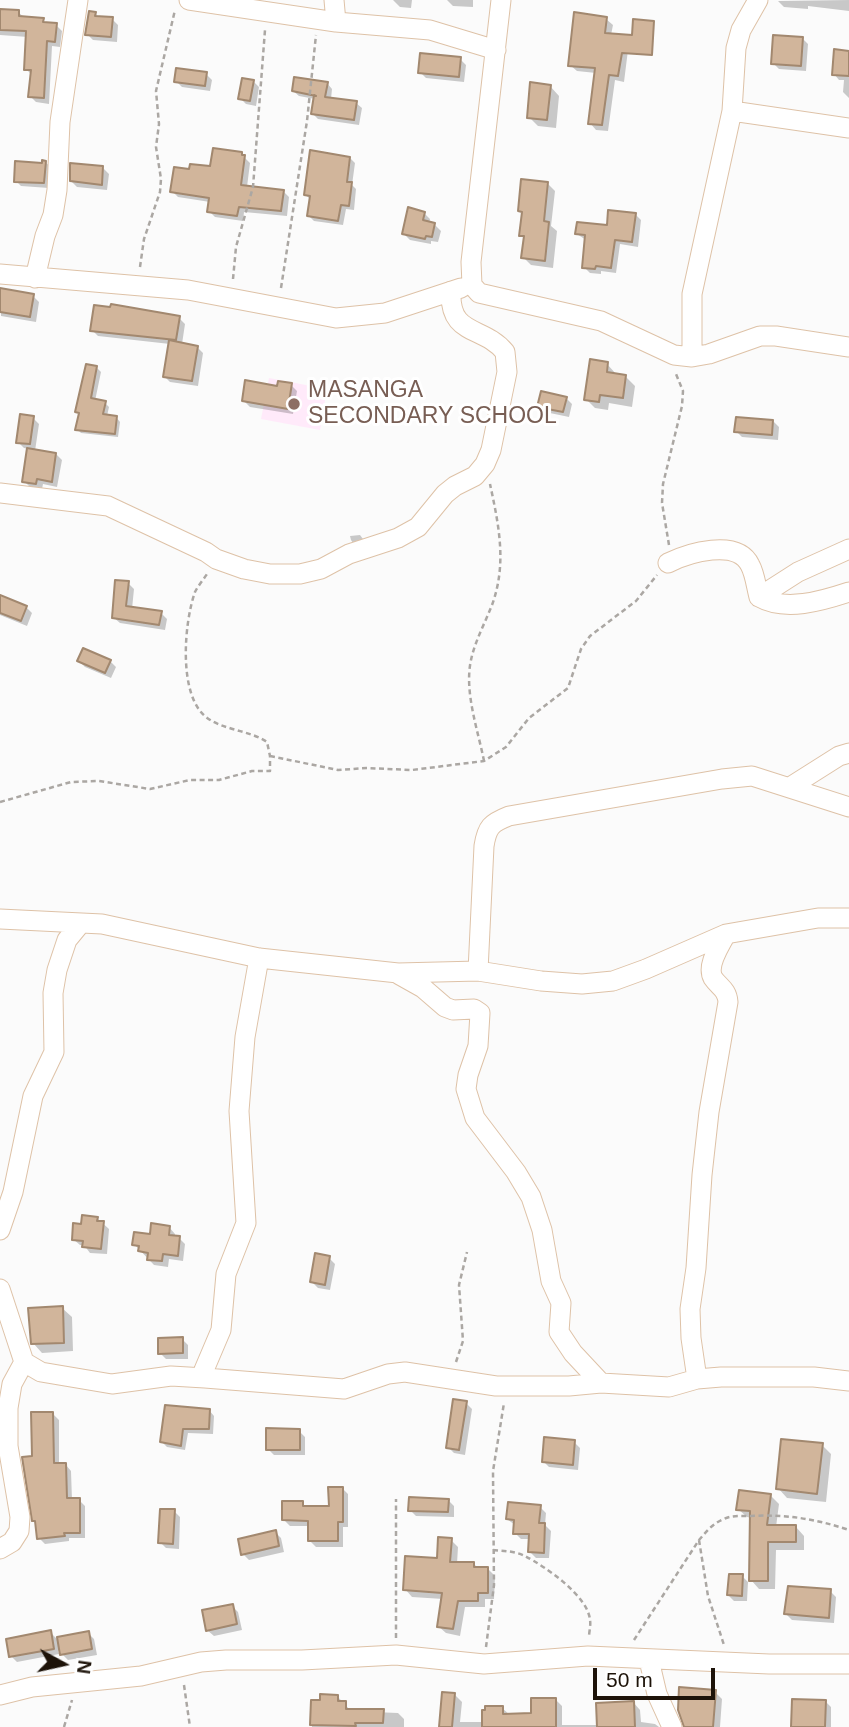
<!DOCTYPE html>
<style>
body{margin:0}
#map{position:relative;width:849px;height:1727px;overflow:hidden;background:#fbfbfb;font-family:Arial,sans-serif}
canvas{display:block}
.north{position:absolute;left:28px;top:1629px;width:70px;height:70px;-webkit-text-stroke:5px #fff;paint-order:stroke;rotate:98deg;font-size:19px;font-weight:700;line-height:28px;text-align:center;color:#1d1309}
.north::after{content:'';display:block;margin:auto;width:24px;height:32px;background:#1d1309;clip-path:polygon(50% 0,100% 100%,50% 72%,0 100%)}
.scale{position:absolute;left:593px;top:1668px;width:122px;height:32px;box-sizing:border-box;border:4px solid #1d1309;border-top:0;padding-left:9px;font-size:21px;line-height:24px;white-space:nowrap;color:#1d1309;-webkit-text-stroke:5px #fff;paint-order:stroke}
</style>
<div id="map">
<canvas width="849" height="1727"></canvas>
<div class="north">N</div>
<div class="scale">50 m</div>
</div>
<script>
const context = document.querySelector('canvas').getContext('2d');
context.lineJoin = 'round';
function fill(path, color) { context.fillStyle = color; context.fill(path, 'evenodd'); }
function stroke(path, color, width, dash) { context.strokeStyle = color; context.lineWidth = width; context.lineCap = dash ? 'butt' : 'round'; context.setLineDash(dash || []); context.stroke(path); }
function label(font, color, halo, rows, align = 'center') {
  context.font = font + ' Arial,sans-serif'; context.lineWidth = 6; context.setLineDash([]); context.textBaseline = 'middle'; context.strokeStyle = halo; context.fillStyle = color; for (const [text, x, y, turn = 0] of rows) {
    context.save(); context.translate(x, y); context.rotate((+turn || 0) * Math.PI / 180); context.textAlign = isNaN(turn) ? turn : align; if (halo) context.strokeText(text, 0, 0); context.fillText(text, 0, 0); context.restore();
  }
}
const education = new Path2D(`
 M269,378L327,389L320,430L261,419Z`);
const shadow = new Path2D(`
 M393,0H412L411,8L400,7Z
 M447,0H473V7L453,6Z
 M849,0V11L808,6V9L784,7L778,1Z
 M0,11L18,12L25,18L43,20L47,24L56,25L62,31L60,47L52,46L49,104L36,102L30,96L33,76L26,69L28,37L0,35Z
 M95,13L100,18L112,19L118,25L117,42L93,40L87,34Z
 M606,19L613,25L611,35L629,42L624,82L615,80L608,131L596,130L590,123L596,73L577,71L570,65Z
 M802,38L808,44L806,71L779,69L773,63Z
 M849,52V98L843,92L844,80H839L834,74Z
 M460,59L466,65L464,82L426,78L420,72Z
 M206,74L212,80L210,91L182,87L176,81Z
 M253,81L259,87L256,106L246,104L240,98Z
 M327,83L332,89L331,99L356,103L362,108L359,125L318,119L313,114L315,99L299,96L293,91Z
 M550,86L559,96L556,128L538,126L529,117Z
 M241,154L250,163L247,187L283,191L289,197L287,216L244,212L243,221L215,217L209,211L210,202L178,197L172,191L191,171L212,168Z
 M350,158L355,163L352,185L356,189L354,210L346,209L343,225L314,221L309,216L311,200L305,194Z
 M45,162L51,167L49,188L21,186L16,181Z
 M103,168L109,174L107,190L77,187L71,181Z
 M547,183L555,191L551,226L557,231L553,268L531,265L523,257L525,239L521,235L523,214L520,210Z
 M424,213L430,219L429,224L435,225L441,231L438,242L431,241V244L410,240L404,234Z
 M636,215L641,220L638,247L620,244L616,273L601,271V274L590,273L584,267L586,240L577,234L608,227Z
 M0,290L33,296L39,302L36,322L1,316Z
 M179,318L185,324L182,344L197,347L203,353L198,386L170,382L164,376L170,344L98,336L92,330Z
 M607,364L617,375L626,377L635,386L632,407L609,403L608,410L595,408L586,399Z
 M97,368L101,372L95,401L105,403L109,407L107,416L116,417L120,422L118,437L81,433L77,429Z
 M291,385L297,391L293,414L250,407L244,401Z
 M566,398L572,404L569,417L545,412L539,406Z
 M33,418L39,424L35,451L56,454L62,460L57,487L43,484L42,489L30,487L24,481L29,449L24,448L18,442Z
 M773,421L779,427L778,440L742,437L736,431Z
 M360,535L363,539L353,543L351,540L350,536Z
 M128,583L134,589L132,609L161,613L167,619L165,630L120,623L113,617Z
 M0,597L26,607L32,613L27,626L0,615Z
 M79,661H110L116,667L111,678L85,667Z
 M97,1218L109,1229L107,1254L90,1253L84,1245H80L73,1239L83,1226Z
 M169,1227L175,1234V1237L179,1238L185,1244L183,1261L169,1259L168,1267L154,1265L134,1244Z
 M329,1258L335,1264L330,1290L318,1288L312,1282Z
 M62,1308L72,1317L73,1351L42,1353L33,1343Z
 M182,1339L188,1345V1359H166L160,1353Z
 M466,1403L472,1409L465,1455L454,1453L448,1447Z
 M209,1410L214,1416L213,1434L188,1433L185,1450L167,1447L162,1442Z
 M53,1414L59,1420V1465H66L71,1471L72,1500H79L85,1506V1538H69V1541L45,1544L39,1538L37,1524L34,1521V1457Z
 M299,1431L305,1437V1455H274L268,1449Z
 M574,1442L580,1448L578,1470L549,1467L543,1461Z
 M822,1445L831,1454L826,1502L787,1498L778,1488Z
 M342,1488L348,1494V1527H343V1547H316L310,1541V1526H290L284,1520L302,1503L307,1508L331,1507Z
 M771,1496L779,1504L776,1527H796L804,1536V1550H776L775,1589H759L751,1580L752,1518L747,1517L738,1509Z
 M448,1500L454,1506V1517L416,1516L410,1510Z
 M540,1507L546,1513L545,1525L551,1531L549,1558H536L530,1552V1539H521L515,1533V1525L507,1519Z
 M174,1511L180,1517L179,1549L166,1548L160,1542Z
 M275,1532L281,1538L284,1552L249,1560L243,1554Z
 M451,1540L458,1547L457,1564H474L478,1568H487L495,1576L494,1599H485V1607H465L460,1636L446,1633L438,1626L443,1599L412,1597L405,1589L439,1559Z
 M742,1576L748,1582L747,1601H734L728,1595Z
 M830,1591L836,1597L834,1623L792,1620L786,1614Z
 M232,1606L238,1612L242,1630L214,1636L207,1630Z
 M50,1632L60,1642L88,1633L94,1639L97,1655L68,1660L58,1650L59,1654L17,1662L11,1656Z
 M715,1692L722,1699L720,1727H685Z
 M454,1694L462,1702L460,1722H484L502,1708L510,1715H533L555,1699L562,1706V1725H598L633,1702L640,1710L641,1722L655,1724L659,1727H441Z
 M337,1696L351,1711L398,1713L404,1719V1727H299H312V1702Z
 M825,1701L831,1707V1727H794Z`);
const building = new Path2D(`
 M0,9L19,10V16L44,18L43,22L57,23L55,42L47,41L44,98L28,97L31,70H24L26,31L0,30Z
 M89,11L96,12L95,16L113,17L111,37L85,35Z
 M574,12L607,17L605,33L632,35L633,19L654,21L652,55L622,53L618,76L609,75L602,125L588,124L595,68L568,66Z
 M773,35L803,37L801,66L771,64Z
 M834,49L849,51V76L832,75Z
 M420,53L461,57L459,77L418,73Z
 M176,68L207,72L205,86L174,82Z
 M294,77L328,82L325,97L357,101L354,120L311,114L314,95L316,96L292,91Z
 M242,78L254,80L250,101L238,99Z
 M530,82L551,85L547,120L527,118Z
 M213,148L242,152V155H245L241,185L284,190L281,211L239,207L237,216L207,212L209,198L170,192L174,167L189,169L190,164L210,166Z
 M310,150L350,157L347,182H352L349,206L341,205L338,221L307,216L310,196L304,195Z
 M42,160L46,161L44,183L14,182L15,161L42,163Z
 M70,163L103,166L102,185L70,181Z
 M521,179L548,182L544,221L549,222L545,261L521,258L524,236H519L522,212L518,211Z
 M408,207L425,212L423,220L435,223L432,237L426,236L425,239L402,234Z
 M608,210L636,213L632,242L615,240L611,268L596,266L595,269L582,268L585,235L575,234L577,222L607,225Z
 M0,288L34,294L30,317L0,312Z
 M111,304L180,316L176,340L90,331L94,305L110,307Z
 M169,340L198,346L192,381L163,377Z
 M590,359L608,362L607,372L626,375L623,398L600,395L599,402L584,400Z
 M86,364L97,366L91,398L106,401L103,414L117,416L115,434L75,430L79,413L75,412Z
 M245,380L277,386L278,381L292,383L288,409L242,401Z
 M541,391L567,397L563,412L537,407Z
 M20,414L34,416L30,444L16,443Z
 M736,417L773,420L772,435L734,432Z
 M27,448L56,453L52,482L37,479L36,484L22,482Z
 M115,580L129,581L126,606L162,611L159,625L112,618Z
 M0,595L27,606L21,621L0,613Z
 M83,648L111,660L105,673L77,661Z
 M82,1215L98,1217L97,1221H104L101,1249L82,1247L83,1241L72,1240L73,1223L81,1224Z
 M151,1223L170,1226L169,1235L180,1236L178,1256L163,1254L162,1261L147,1260L148,1253L138,1251L139,1246L132,1245L134,1232L150,1234Z
 M315,1253L330,1256L325,1285L310,1282Z
 M63,1306L64,1343L31,1344L28,1308Z
 M183,1337V1353L158,1354V1338Z
 M453,1399L467,1401L459,1450L446,1448Z
 M165,1405L210,1409L209,1429H183L181,1446L160,1442Z
 M31,1412H53L54,1463H66L67,1498H80V1533H64L65,1536L37,1539L35,1521H32L22,1457L32,1456Z
 M266,1428L300,1429V1450H266Z
 M544,1437L575,1440L573,1465L542,1462Z
 M781,1439L823,1443L817,1494L776,1489Z
 M328,1487H343V1522H338V1541H308V1521L282,1520V1501H303V1506H329Z
 M739,1490L771,1494L767,1525H796V1542H768V1581H749L750,1511L736,1510Z
 M409,1497L449,1499L448,1512L408,1511Z
 M508,1502L541,1505L539,1523H545L544,1553L528,1552L529,1534H513L514,1520L506,1519Z
 M160,1509H175L173,1544L158,1543Z
 M276,1530L279,1546L241,1555L238,1539Z
 M438,1537L452,1538L450,1562H474V1567H488V1593H478V1601H458L453,1629L437,1627L442,1593L403,1590L405,1556L437,1558Z
 M729,1574H743L742,1596L727,1595Z
 M788,1586L831,1589L829,1618L784,1614Z
 M233,1604L237,1624L206,1631L202,1610Z
 M51,1630L54,1649L9,1657L6,1639Z
 M89,1631L92,1649L60,1655L57,1637Z
 M679,1687L716,1690L713,1727H684L678,1710Z
 M442,1692L455,1693L452,1727H439Z
 M320,1694L338,1695V1701H346V1709H384L383,1723H355L356,1726L310,1725L311,1700H320Z
 M531,1698H556V1727H482V1710H485V1706H503V1714L531,1713Z
 M792,1699L826,1700L825,1727H791Z
 M634,1701L635,1727H597L596,1703Z`);
const path = new Path2D(`
 M140,267L144,239L160,192L161,179L156,147L159,124L156,91L175,10
 M233,279L236,247L253,187L265,30
 M281,288L307,121L316,35
 M669,545L662,503L663,484L682,406L683,391L676,374
 M270,756L338,770L367,768L412,770L484,761L506,747L529,718L568,688L581,649L590,636L636,601L657,575
 M484,761C478,730 464,692 471,660C475,641 485,623 492,605C507,564 499,526 490,484
 M0,802L71,782L99,781L150,789L190,780H219L252,771H270V756L267,742C249,730 222,730 206,717C178,695 184,623 195,592C198,586 203,580 207,574
 M456,1362L463,1341L459,1285L467,1252
 M699,1540L708,1596L724,1645
 M493,1550C504,1551 515,1551 525,1556C546,1567 588,1596 590,1620C591,1625 589,1632 589,1637
 M396,1638V1499
 M634,1640L699,1540C706,1532 713,1523 724,1519C732,1515 742,1516 751,1516C786,1514 816,1519 849,1530
 M486,1647L494,1585L493,1471L504,1403
 M184,1685L190,1727
 M64,1727L72,1700`);
const minor = new Path2D(`
 M189,0L336,22L430,30L496,50
 M334,0L336,22
 M501,0L471,262L472,285L479,293L601,321L674,355L692,357L709,354L760,336H776L849,347
 M732,111L849,128
 M0,274L188,290L336,318L385,313L461,288
 M35,278L45,236L53,215L57,190L60,122L78,0
 M692,357V294L732,111L736,48L741,30L758,0
 M0,493L108,506L206,552L216,559L244,569L270,574H300L321,569L349,554L398,538L418,527L445,494L455,486L475,476L485,464L491,450L507,372L505,352C483,325 449,337 451,291
 M668,563C688,553 737,538 750,565C755,574 756,586 759,597C785,612 822,601 849,592
 M759,597L798,572L849,549
 M790,787L839,756L849,753
 M0,919L102,924L259,958L398,973L478,971L541,981L582,984L613,981L646,969L726,934L818,918H849
 M478,971L484,846C487,827 491,823 509,816L722,779L752,776L849,807
 M398,974L423,988L445,1007L453,1010L474,1009L480,1013L478,1046L468,1075L466,1089L475,1118L516,1172L531,1197L542,1230L551,1281L561,1303L559,1332L573,1353L601,1383
 M0,1230L13,1192L33,1096L54,1052L53,993L57,970L67,940L81,923
 M0,1289L24,1362L41,1372L112,1384L171,1376L205,1378L204,1370L221,1330L226,1274L246,1223L239,1111L245,1037L259,958
 M205,1378L344,1389L388,1374L405,1372L496,1386H569L601,1383L669,1387L697,1379L721,1377H814L849,1381
 M697,1379L691,1338L690,1309L696,1268L702,1175L709,1112L728,1002C727,989 719,987 713,978C706,965 720,946 726,934
 M0,1549L12,1542L19,1531L20,1517L8,1446V1408L12,1384L24,1362
 M649,1660L657,1694L672,1727
 M0,1695L32,1687L141,1676L201,1662L226,1660H302L396,1655L484,1664L588,1656L769,1664H849`);
const markers = [
 [294,404,7,"#8d6e63"]
];
const educationNames = [
 ["MASANGA",308,391],
 ["SECONDARY SCHOOL",308,417]
];
fill(education, '#ffeafa');
fill(shadow, '#0003');
fill(building, '#d1b59b');
stroke(building, '#a2886f', 2);
stroke(minor, '#dec2a7', 21);
stroke(path, '#aba7a3', 2.5, [5, 3.5]);
stroke(minor, '#fff', 19);
for (const [x, y, r, color] of markers) { const dot = new Path2D(); dot.arc(x, y, r, 0, 2 * Math.PI); context.fillStyle = color; context.fill(dot); stroke(dot, '#fff', 2.5); }
label('23px', '#785e54', '#fff', educationNames, 'left');
</script>
